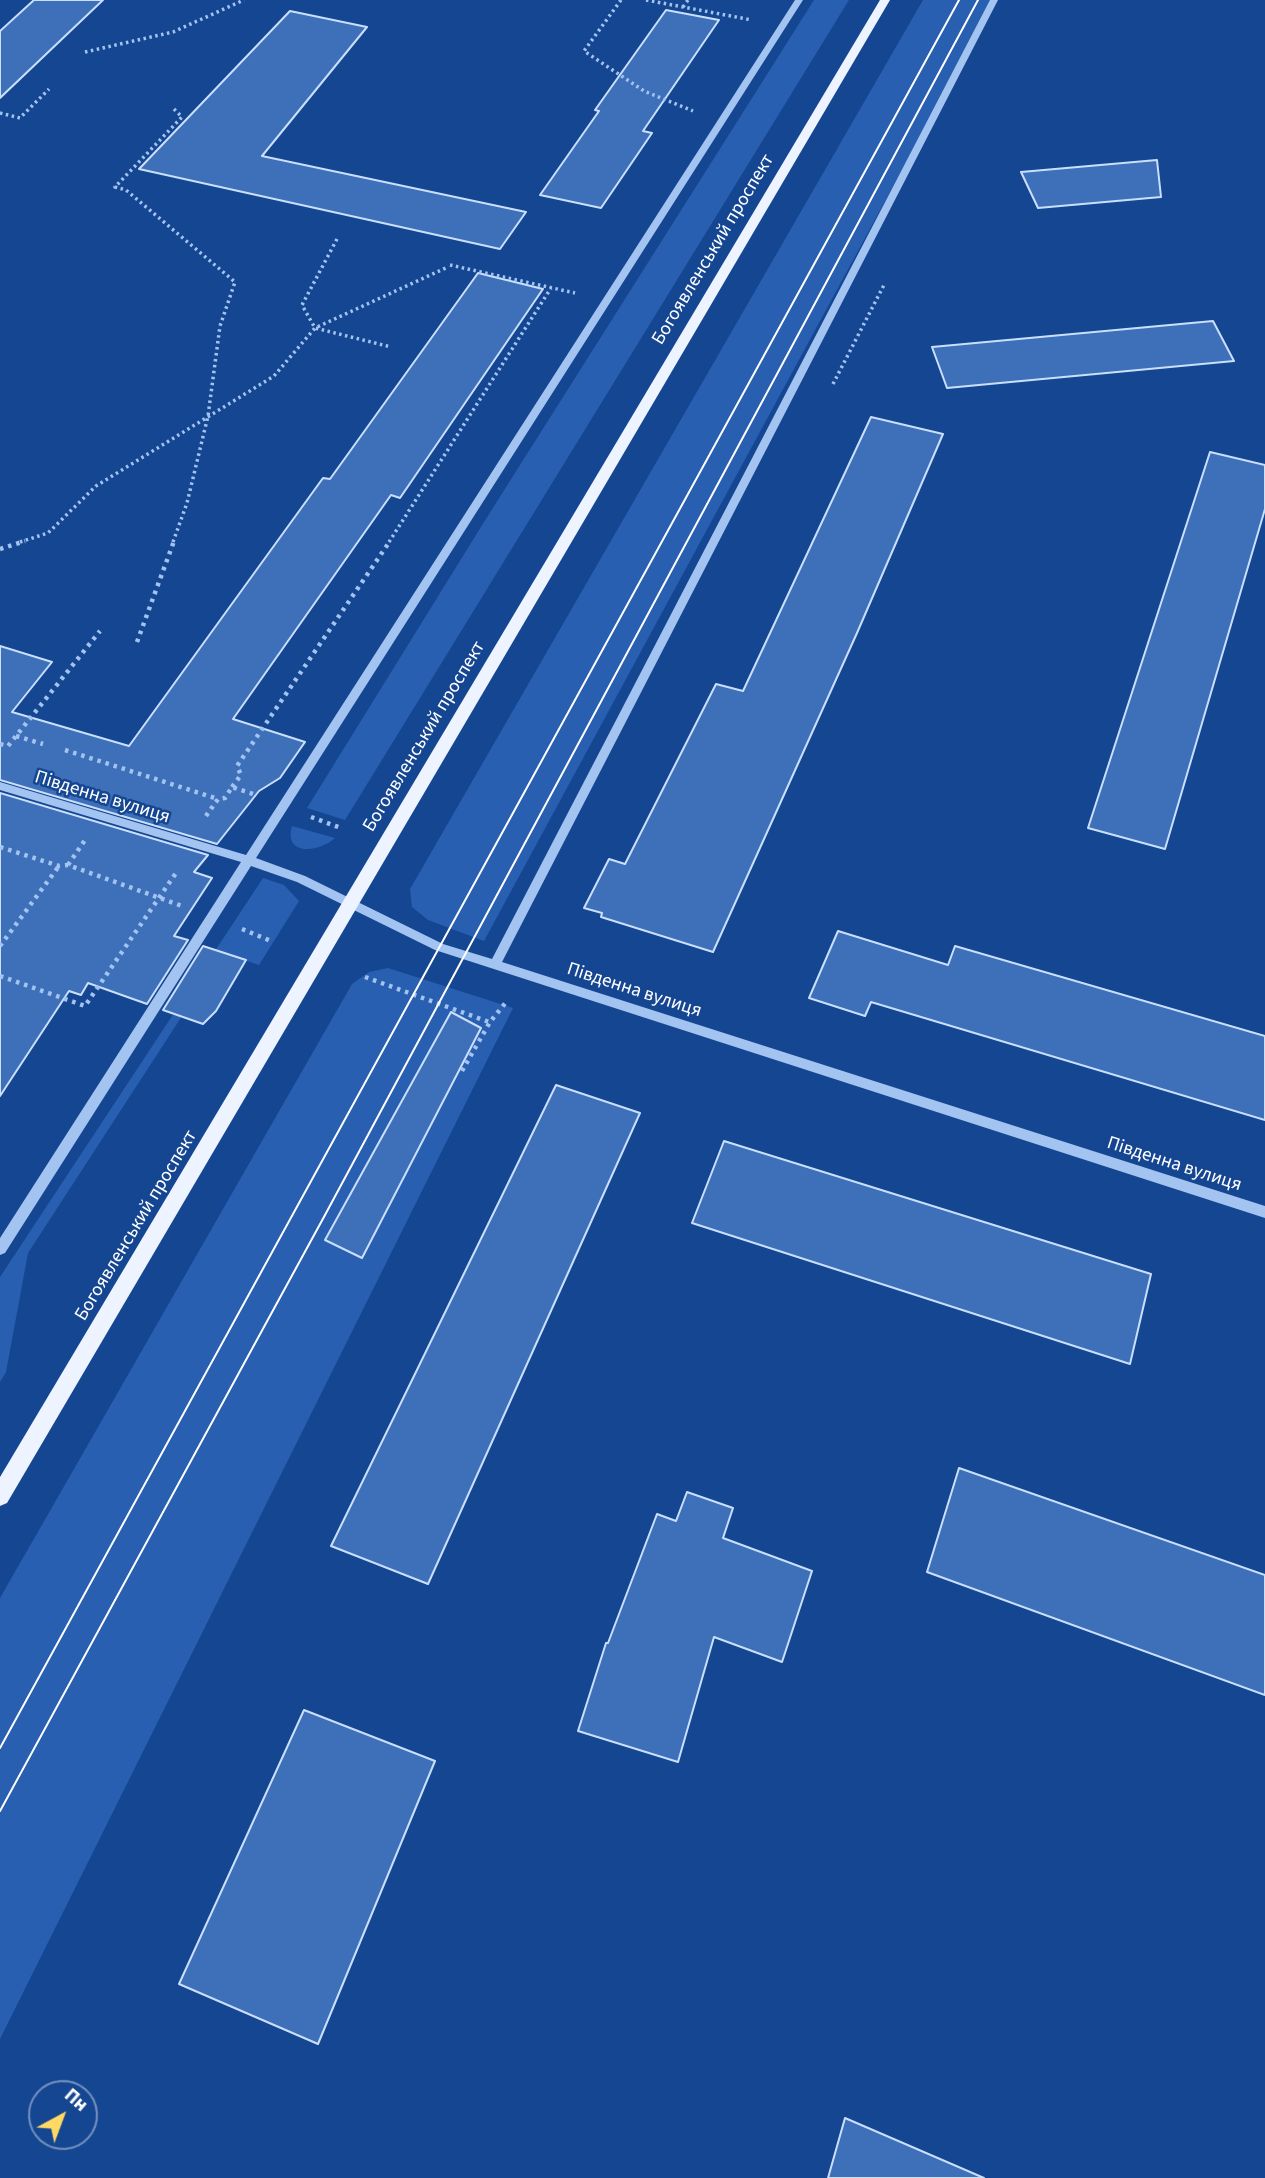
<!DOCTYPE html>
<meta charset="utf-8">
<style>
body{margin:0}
#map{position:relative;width:1265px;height:2178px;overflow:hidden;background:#154692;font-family:"Source Sans 3",sans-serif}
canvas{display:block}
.north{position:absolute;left:28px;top:2080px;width:70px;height:70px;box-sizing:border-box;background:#154692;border:2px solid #7390be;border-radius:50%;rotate:41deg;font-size:19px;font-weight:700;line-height:28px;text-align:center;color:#fff}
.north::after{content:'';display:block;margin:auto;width:24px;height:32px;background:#ffd963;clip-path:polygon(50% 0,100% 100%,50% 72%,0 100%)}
</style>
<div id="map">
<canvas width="1265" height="2178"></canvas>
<div class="north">Пн</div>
</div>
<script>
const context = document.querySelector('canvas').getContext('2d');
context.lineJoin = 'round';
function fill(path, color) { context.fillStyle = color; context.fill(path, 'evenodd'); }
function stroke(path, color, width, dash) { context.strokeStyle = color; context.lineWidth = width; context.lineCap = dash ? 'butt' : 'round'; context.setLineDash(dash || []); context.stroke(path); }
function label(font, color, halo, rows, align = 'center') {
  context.font = font + ' "Source Sans 3",sans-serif'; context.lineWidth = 5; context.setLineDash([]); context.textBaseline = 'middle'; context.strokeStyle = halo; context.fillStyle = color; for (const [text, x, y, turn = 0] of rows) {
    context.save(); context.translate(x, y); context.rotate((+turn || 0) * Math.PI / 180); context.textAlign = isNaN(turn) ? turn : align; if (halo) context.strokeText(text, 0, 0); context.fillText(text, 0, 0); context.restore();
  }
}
const green = new Path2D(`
 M814,0H849L345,820L307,808L484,522Z
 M923,0H994L484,941L428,920L412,907L410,889Z
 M292,826L335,838C320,852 283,857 292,826Z
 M263,878L284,885L299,901L259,965L223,953L28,1253L6,1372L0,1382V1277Z
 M388,968L513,1008L0,2039V1598L352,984L369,972Z`);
const building = new Path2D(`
 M34,0H103L0,98V31Z
 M666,10L719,20L643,131L652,133L601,208L540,195L599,111L595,110Z
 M290,11L367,27L262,156L526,212L500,249L139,169Z
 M1157,160L1161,197L1038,208L1021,172Z
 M478,273L543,289L400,498L391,495L233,719L305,742L280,778L259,791L217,844L0,780V646L52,662L12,712L129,746L323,478L330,479Z
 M1213,321L1234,361L947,388L932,347Z
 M871,417L943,434L857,633L713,952L601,917L602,913L584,908L609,859L625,864L716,684L743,691Z
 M1210,452L1265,465V509L1165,849L1088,828Z
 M0,793L208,855L194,872L212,878L174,936L188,940L147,1004L88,983L81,995L69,991L0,1096Z
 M838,931L948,965L955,946L1265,1036V1120L871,1002L865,1016L809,998Z
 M203,946L246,960L216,1011L203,1024L163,1010Z
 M451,1012L481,1028L362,1258L325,1240Z
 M556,1085L640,1113L428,1584L331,1546Z
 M724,1141L1151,1274L1130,1364L692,1223Z
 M959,1468L1265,1575V1695L927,1572Z
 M687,1492L733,1508L723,1538L812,1571L782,1662L714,1637L678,1762L578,1731L606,1643H608L657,1514L676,1521Z
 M304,1710L435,1761L318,2044L179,1984Z
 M845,2118L984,2178H828Z`);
const pathFar1 = new Path2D(`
 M621,0L584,51L644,91L693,111
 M646,0L752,20
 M683,7L688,0
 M85,52L173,32L244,0
 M0,113L20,118L49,89
 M337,239L302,305L315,328L391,347
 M450,265L575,293
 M833,384L885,283
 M20,542L48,533L96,486L274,376L315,328L448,267
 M173,542L187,503L208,416L220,326L235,282L126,190L115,187L182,117L173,108
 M389,542L551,288`);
const path = new Path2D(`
 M0,549L25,541
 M137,642L174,541
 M16,736L43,744
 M0,744L8,746L100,631
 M65,750L218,799
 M232,787L241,775L237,766L390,541
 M206,816L218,799L225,798L232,787L256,795
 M311,817L341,828
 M0,847L59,866L68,865L182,906
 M68,865L85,840
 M242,929L271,941
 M0,946L59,866
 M0,976L85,1006L178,870
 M365,977L489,1022
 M462,1071L490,1022L507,1001`);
const minor = new Path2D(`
 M795,0H803L256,858L305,876L443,944L492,959L990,0H998L502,962L1265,1206V1218L435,950L297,882L251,866L5,1253L0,1255V1238L241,862L0,790V782L246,855Z`);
const major = new Path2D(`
 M880,0H890L7,1503L0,1506V1477Z`);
const tram = new Path2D(`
 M0,1748L959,0
 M0,1811L325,1215L978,0`);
const streetNames = [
 ["Богоявленський проспект",714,250,-59],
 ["Богоявленський проспект",425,737,-59],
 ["Південна вулиця",102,798,17],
 ["Південна вулиця",634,991,18],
 ["Південна вулиця",1174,1165,18],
 ["Богоявленський проспект",137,1226,-59]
];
fill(green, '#285fb1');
fill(building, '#3e70ba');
stroke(building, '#cadffc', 2);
stroke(pathFar1, '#a3c3f1', 3.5, [2.5, 3.5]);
stroke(path, '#a3c3f1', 4.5, [3.5, 5]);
fill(minor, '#a3c3f1');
fill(major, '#edf3ff');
stroke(tram, '#fff', 2);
label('19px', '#fff', '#154692', streetNames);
</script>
